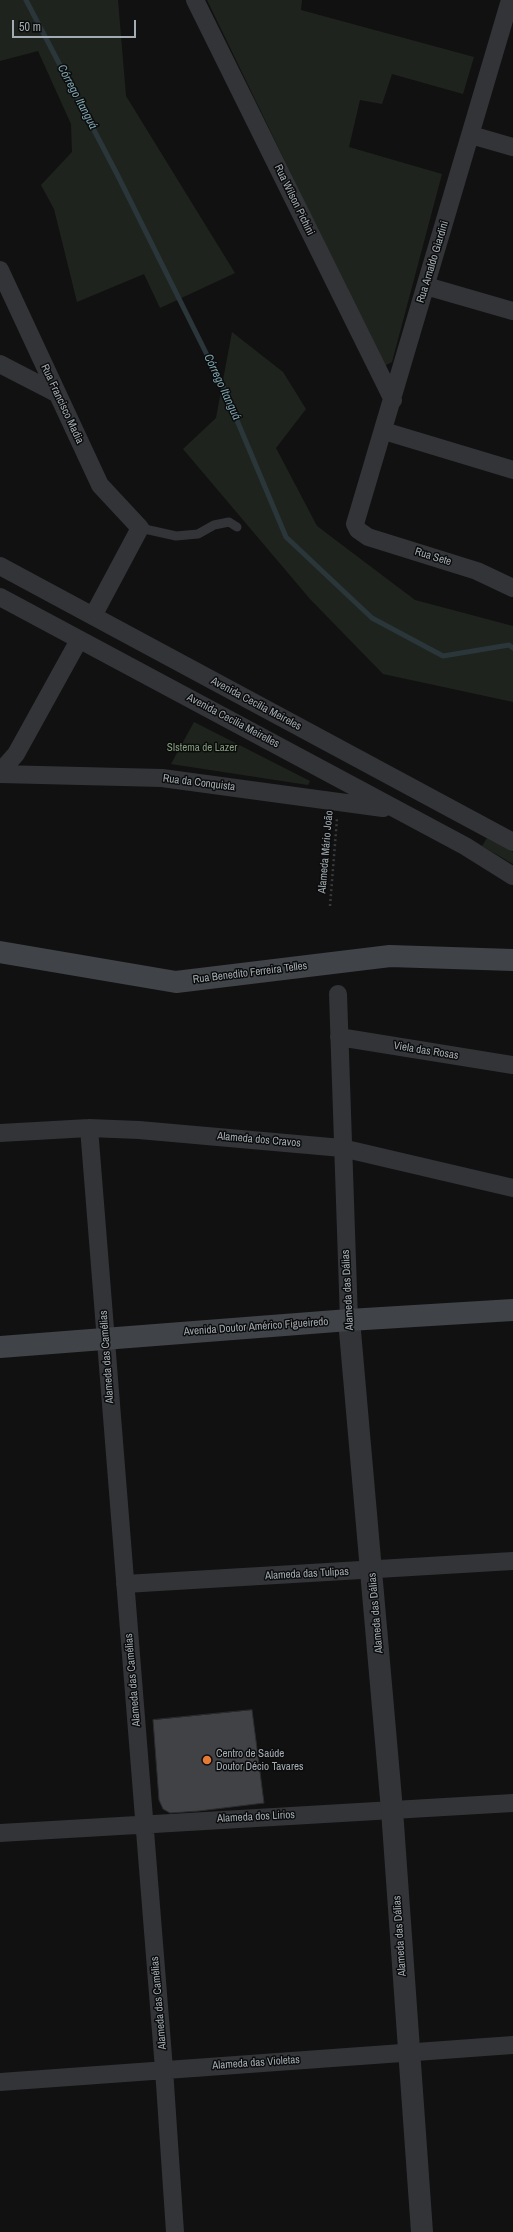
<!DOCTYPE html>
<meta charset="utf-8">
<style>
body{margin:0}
#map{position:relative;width:513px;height:2232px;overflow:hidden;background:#111112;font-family:"Archivo Narrow",sans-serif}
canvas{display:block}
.scale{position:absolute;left:12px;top:20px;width:124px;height:18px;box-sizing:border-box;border:2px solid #a3acb2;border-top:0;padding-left:5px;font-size:12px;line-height:14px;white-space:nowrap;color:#a3acb2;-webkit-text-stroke:3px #0c0c0d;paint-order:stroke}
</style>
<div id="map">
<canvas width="513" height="2232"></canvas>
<div class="scale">50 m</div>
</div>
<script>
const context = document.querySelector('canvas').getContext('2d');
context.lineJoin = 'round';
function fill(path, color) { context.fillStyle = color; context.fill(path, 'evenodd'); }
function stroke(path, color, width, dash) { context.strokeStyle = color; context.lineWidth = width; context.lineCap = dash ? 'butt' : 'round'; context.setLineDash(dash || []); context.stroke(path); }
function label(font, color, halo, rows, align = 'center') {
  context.font = font + ' "Archivo Narrow",sans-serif'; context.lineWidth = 3; context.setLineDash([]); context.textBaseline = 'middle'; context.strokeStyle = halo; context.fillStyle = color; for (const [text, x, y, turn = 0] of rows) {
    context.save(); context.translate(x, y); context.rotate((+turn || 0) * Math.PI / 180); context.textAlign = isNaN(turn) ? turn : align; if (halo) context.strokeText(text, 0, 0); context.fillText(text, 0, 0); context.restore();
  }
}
const green = new Path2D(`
 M0,0H118L126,96L235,273L160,308L144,274L77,302L54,209L41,185L72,152L71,124L38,51L0,61Z
 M207,0H302L301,10L474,57L463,94L392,74L382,104L360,100L349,147L442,174L392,362L384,366Z
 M232,332L283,372L306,409L276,448L317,526L415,600L513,626V702L383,674L310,599L183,449L216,418Z
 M194,722L310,781L308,785L171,764Z
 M487,838L513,852V864L482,846Z`);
const stream = new Path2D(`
 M26,0L118,176L223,387L286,537L372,618L443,656L509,645L513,648`);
const building = new Path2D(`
 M252,1710L264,1803L199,1811L170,1813L163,1809L159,1800L153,1720Z`);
const path = new Path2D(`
 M330,906L337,819`);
const service = new Path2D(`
 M140,528L176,536L198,534L214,525L229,522L237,527`);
const minor = new Path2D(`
 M195,0L393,400
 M510,0L355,524L358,530L368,537L477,571L513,588
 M471,135L513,147
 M0,270L100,485L140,528L93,616
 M426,286L513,311
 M0,364L56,393
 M384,431L513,470
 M0,566L513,842
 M0,597L465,846L513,876
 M0,772L16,754L79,640
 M0,774L162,778L383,808
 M338,994L349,1320
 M339,1037L513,1065
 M89,1128L164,2069L175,2232
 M0,1133L89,1128L139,1130L342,1148L513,1188
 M125,1584L513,1561
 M0,1833L513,1803
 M0,2082L513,2045`);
const tertiary = new Path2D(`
 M349,1320L392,1810L422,2232`);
const secondary = new Path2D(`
 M0,952L176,982L390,956L513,960
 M0,1347L349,1320L513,1310`);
const markers = [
 [207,1760,5,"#e57a36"]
];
const streetNames = [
 ["Rua Wilson Pichini",294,200,64],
 ["Rua Arnaldo Giardini",433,262,-73],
 ["Rua Francisco Madia",62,404,65],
 ["Rua Sete",433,557,17],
 ["Avenida Cecília Meireles",256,704,28],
 ["Avenida Cecilia Meirelles",233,721,28],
 ["Rua da Conquista",199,783,7],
 ["Alameda Mário João",326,852,-85],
 ["Rua Benedito Ferreira Telles",250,973,-7],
 ["Viela das Rosas",426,1051,9],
 ["Alameda dos Cravos",259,1140,5],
 ["Alameda das Dálias",348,1290,-93],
 ["Avenida Doutor Américo Figueiredo",256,1327,-4],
 ["Alameda das Camélias",107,1357,-94],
 ["Alameda das Tulipas",307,1574,-3],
 ["Alameda das Dálias",376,1613,-95],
 ["Alameda das Camélias",133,1680,-95],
 ["Alameda dos Lirios",256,1817,-3],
 ["Alameda das Dálias",400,1936,-94],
 ["Alameda das Camélias",159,2003,-95],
 ["Alameda das Violetas",256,2063,-4]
];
const parkNames = [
 ["SIstema de Lazer",202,748]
];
const poiNames = [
 ["Centro de Saúde",216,1754],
 ["Doutor Décio Tavares",216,1767]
];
const waterNames = [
 ["Córrego Itanguá",77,97,62],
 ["Córrego Itanguá",222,387,65]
];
fill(green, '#1e241d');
stroke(stream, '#2b363a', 5);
fill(building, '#404245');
stroke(building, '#2b2c2e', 1);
stroke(path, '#383b3e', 2.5, [2, 3]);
stroke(service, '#323437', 9);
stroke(minor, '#323437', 18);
stroke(tertiary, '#323437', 22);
stroke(secondary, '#404347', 22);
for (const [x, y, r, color] of markers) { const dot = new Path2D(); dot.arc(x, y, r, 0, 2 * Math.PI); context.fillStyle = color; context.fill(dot); stroke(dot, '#0c0c0d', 1.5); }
label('11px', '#a3acb2', '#0c0c0d', streetNames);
label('11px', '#829c7b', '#0c0c0d', parkNames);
label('11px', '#a3acb2', '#0c0c0d', poiNames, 'left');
label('italic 12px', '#7ba2ab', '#0c0c0d', waterNames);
</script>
